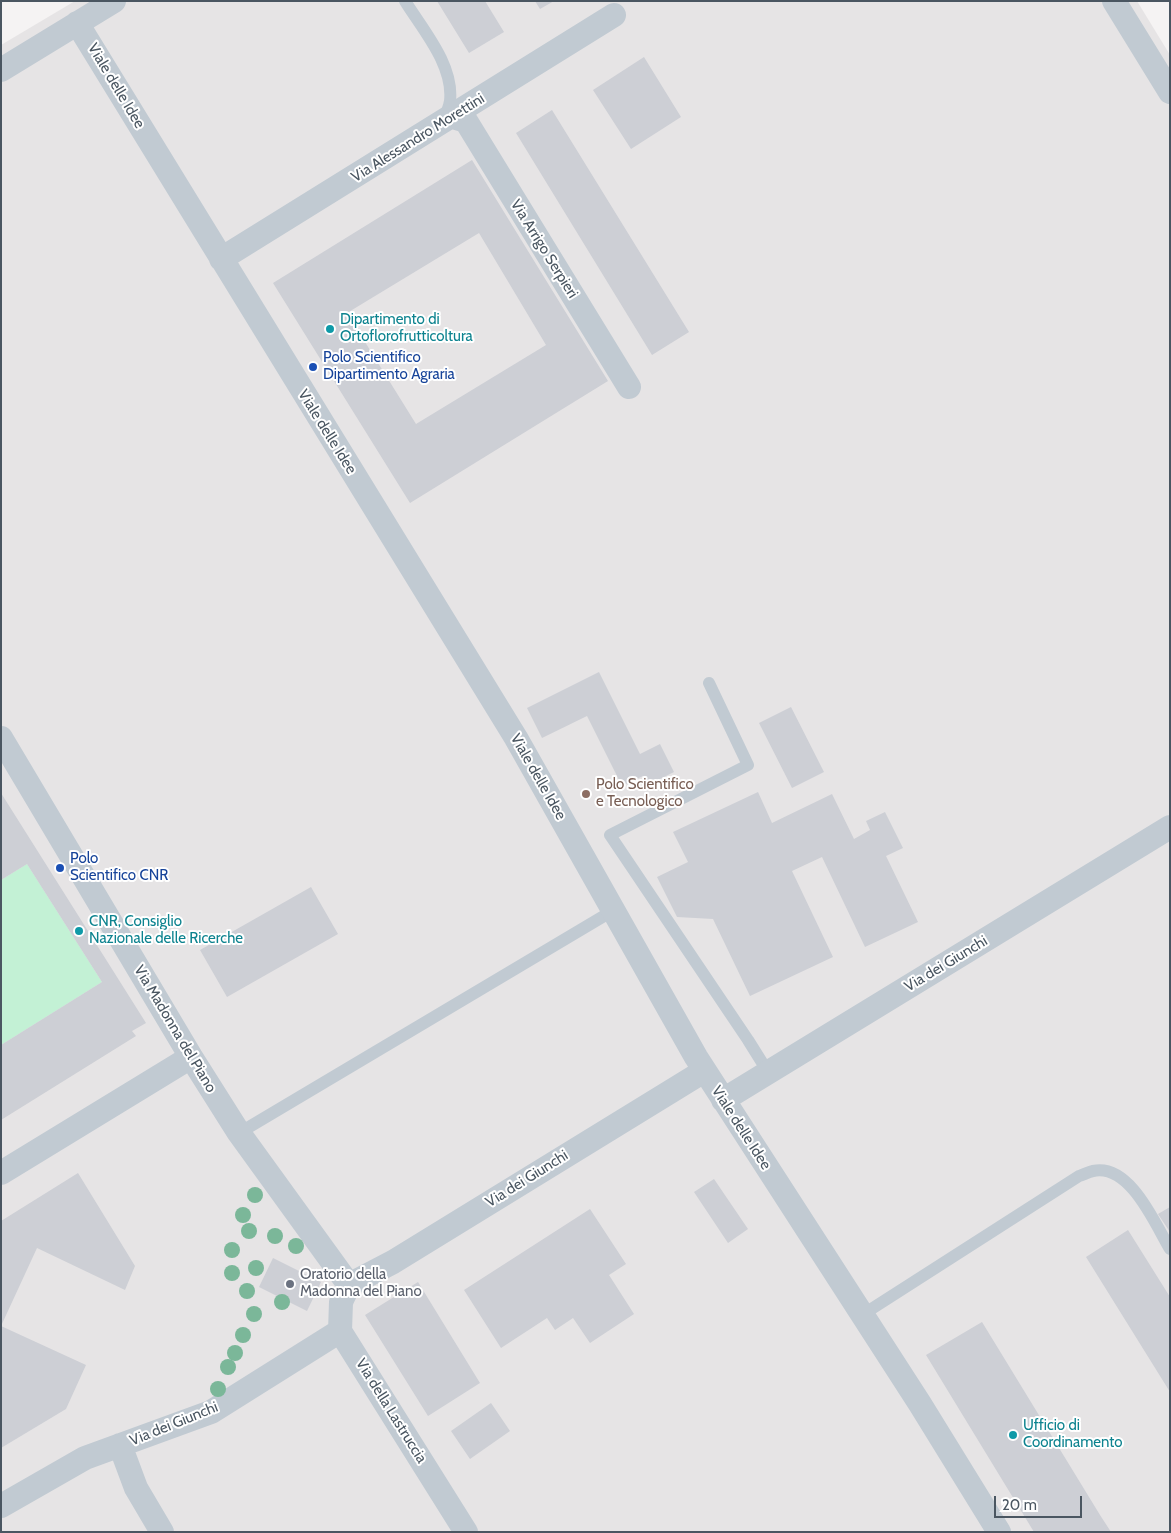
<!DOCTYPE html>
<style>
body{margin:0}
#map{position:relative;width:1171px;height:1533px;overflow:hidden;background:#f5f3f3;font-family:Cabin,sans-serif}
canvas{display:block}
.frame{position:absolute;inset:0;border:2px solid #4a5661;pointer-events:none}
.scale{position:absolute;left:994px;top:1496px;width:88px;height:22px;box-sizing:border-box;border:2px solid #4a5661;border-top:0;padding-left:6px;font-size:15px;line-height:18px;white-space:nowrap;color:#4a5661;-webkit-text-stroke:4px #fff;paint-order:stroke}
</style>
<div id="map">
<canvas width="1171" height="1533"></canvas>
<div class="frame"></div>
<div class="scale">20 m</div>
</div>
<script>
const context = document.querySelector('canvas').getContext('2d');
context.lineJoin = 'round';
function fill(path, color) { context.fillStyle = color; context.fill(path, 'evenodd'); }
function stroke(path, color, width, dash) { context.strokeStyle = color; context.lineWidth = width; context.lineCap = dash ? 'butt' : 'round'; context.setLineDash(dash || []); context.stroke(path); }
function label(font, color, halo, rows, align = 'center') {
  context.font = font + ' Cabin,sans-serif'; context.lineWidth = 4; context.setLineDash([]); context.textBaseline = 'middle'; context.strokeStyle = halo; context.fillStyle = color; for (const [text, x, y, turn = 0] of rows) {
    context.save(); context.translate(x, y); context.rotate((+turn || 0) * Math.PI / 180); context.textAlign = isNaN(turn) ? turn : align; if (halo) context.strokeText(text, 0, 0); context.fillText(text, 0, 0); context.restore();
  }
}
const education = new Path2D(`
 M75,1H1137L1170,55V1532H1V45Z`);
const green = new Path2D(`
 M27,864L102,982L1,1045V880Z`);
const building = new Path2D(`
 M437,1H485L504,32L469,53Z
 M535,1H554L540,9Z
 M644,57L681,117L631,149L593,90Z
 M552,110L689,332L652,355L516,133Z
 M472,160L608,381L410,503L273,283ZM479,233L546,345L416,424L347,313Z
 M599,672L640,754L660,744L674,772L648,785L643,776L622,786L587,716L542,738L527,708Z
 M791,707L824,772L792,788L759,723Z
 M758,792L772,823L832,794L854,839L870,830L866,821L885,812L903,848L886,856L918,922L865,947L822,857L792,871L833,957L750,996L713,919L677,917L657,877L688,862L673,832Z
 M1,793L146,1023L132,1031L136,1036L1,1120V1045L102,982L27,864L1,880Z
 M311,887L338,934L227,997L200,950Z
 M78,1173L135,1266L125,1290L37,1248L1,1326L86,1365L66,1409L1,1448V1221Z
 M714,1179L748,1229L728,1243L694,1192Z
 M1170,1207V1232L1158,1214Z
 M590,1209L626,1264L609,1275L634,1314L590,1343L573,1318L555,1330L547,1318L501,1348L464,1290Z
 M1128,1230L1170,1297V1392L1086,1257Z
 M273,1258L321,1282L307,1311L259,1287Z
 M418,1282L480,1383L428,1416L365,1315Z
 M982,1322L1100,1515L1111,1532H1034L926,1355Z
 M491,1403L510,1431L470,1459L451,1431Z`);
const lane = new Path2D(`
 M405,1C423,30 454,65 450,101C449,107 446,114 443,119
 M709,683L748,765L610,835L748,1040L768,1072
 M239,1133L614,910
 M862,1315L1079,1176C1083,1175 1088,1172 1093,1171C1130,1163 1155,1224 1170,1249`);
const street = new Path2D(`
 M1114,1L1170,92
 M77,23L516,738L696,1057L920,1404L999,1532
 M1,70L114,1
 M453,117L466,121L629,387
 M221,259L614,15
 M1,738L191,1057L239,1133L349,1285
 M723,1100L1170,827
 M1,1173L191,1057
 M349,1285L393,1262L704,1071
 M349,1285L341,1302L340,1331L466,1532
 M120,1445L136,1488L162,1532
 M1,1506L85,1458L211,1412L340,1331`);
const trees = [
 [255,1195],
 [243,1215],
 [249,1231],
 [275,1236],
 [296,1246],
 [232,1250],
 [256,1268],
 [232,1273],
 [247,1291],
 [282,1302],
 [254,1314],
 [243,1335],
 [235,1353],
 [228,1367],
 [218,1389]
];
const markers = [
 [330,329,5,"#0f9aa8"],
 [313,367,5,"#1a4fb4"],
 [586,794,5,"#8d6e63"],
 [60,868,5,"#1a4fb4"],
 [79,931,5,"#0f9aa8"],
 [290,1284,5,"#6b7280"],
 [1013,1435,5,"#0f9aa8"]
];
const streetNames = [
 ["Viale delle Idee",116,86,59],
 ["Via Alessandro Morettini",418,138,-32],
 ["Via Arrigo Serpieri",544,249,58],
 ["Viale delle Idee",327,432,58],
 ["Viale delle Idee",538,777,60],
 ["Via dei Giunchi",946,964,-31],
 ["Via Madonna del Piano",175,1029,59],
 ["Viale delle Idee",741,1128,57],
 ["Via dei Giunchi",527,1179,-32],
 ["Via della Lastruccia",391,1411,58],
 ["Via dei Giunchi",174,1424,-22]
];
const cultureNames = [
 ["Dipartimento di",340,320],
 ["Ortoflorofrutticoltura",340,337],
 ["CNR, Consiglio",89,922],
 ["Nazionale delle Ricerche",89,939],
 ["Ufficio di",1023,1426],
 ["Coordinamento",1023,1443]
];
const transitNames = [
 ["Polo Scientifico",323,358],
 ["Dipartimento Agraria",323,375],
 ["Polo",70,859],
 ["Scientifico CNR",70,876]
];
const educationNames = [
 ["Polo Scientifico",596,785],
 ["e Tecnologico",596,802]
];
const worshipNames = [
 ["Oratorio della",300,1275],
 ["Madonna del Piano",300,1292]
];
fill(education, '#e6e4e5');
fill(green, '#c3f1d5');
fill(building, '#cdcfd5');
stroke(lane, '#c1cad2', 12);
stroke(street, '#c1cad2', 24);
context.fillStyle = '#7bb799';
for (const [x, y] of trees) { context.beginPath(); context.arc(x, y, 8, 0, 2 * Math.PI); context.fill(); }
for (const [x, y, r, color] of markers) { const dot = new Path2D(); dot.arc(x, y, r, 0, 2 * Math.PI); context.fillStyle = color; context.fill(dot); stroke(dot, '#fff', 2); }
label('15px', '#4a5661', '#fff', streetNames);
label('15px', '#0d838f', '#fff', cultureNames, 'left');
label('15px', '#164399', '#fff', transitNames, 'left');
label('15px', '#785e54', '#fff', educationNames, 'left');
label('15px', '#5b616d', '#fff', worshipNames, 'left');
</script>
